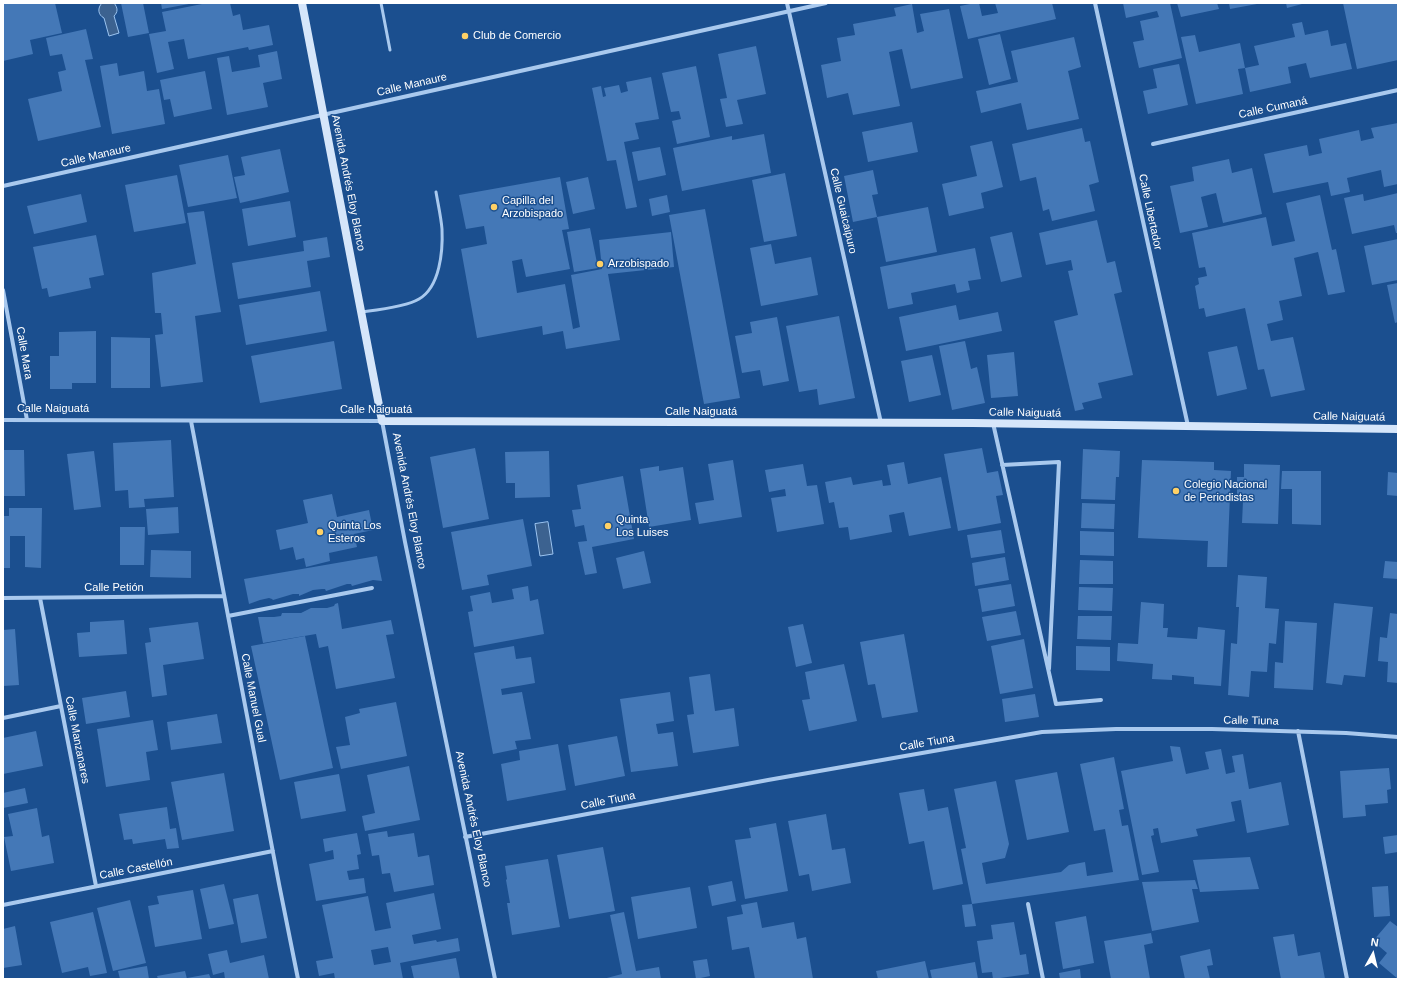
<!DOCTYPE html>
<meta charset="utf-8">
<style>
body{margin:0}
#map{position:relative;width:1401px;height:982px;overflow:hidden;background:#1b4f8f;font-family:Helvetica,sans-serif}
canvas{display:block}
.frame{position:absolute;inset:0;border:4px solid #fff;pointer-events:none}
.north{position:absolute;left:1353px;top:934px;width:40px;height:40px;-webkit-text-stroke:3px #1b4f8f;paint-order:stroke;rotate:8deg;font-size:11px;font-weight:700;line-height:16px;text-align:center;color:#fff}
.north::after{content:'';display:block;margin:auto;width:14px;height:18px;background:#fff;clip-path:polygon(50% 0,100% 100%,50% 72%,0 100%)}
</style>
<div id="map">
<canvas width="1401" height="982"></canvas>
<div class="frame"></div>
<div class="north">N</div>
</div>
<script>
const context = document.querySelector('canvas').getContext('2d');
context.lineJoin = 'round';
function fill(path, color) { context.fillStyle = color; context.fill(path, 'evenodd'); }
function stroke(path, color, width, dash) { context.strokeStyle = color; context.lineWidth = width; context.lineCap = dash ? 'butt' : 'round'; context.setLineDash(dash || []); context.stroke(path); }
function label(font, color, halo, rows, align = 'center') {
  context.font = font + ' Helvetica,sans-serif'; context.lineWidth = 3; context.setLineDash([]); context.textBaseline = 'middle'; context.strokeStyle = halo; context.fillStyle = color; for (const [text, x, y, turn = 0] of rows) {
    context.save(); context.translate(x, y); context.rotate((+turn || 0) * Math.PI / 180); context.textAlign = isNaN(turn) ? turn : align; if (halo) context.strokeText(text, 0, 0); context.fillText(text, 0, 0); context.restore();
  }
}
const water = new Path2D(`
 M102,3H114C118,8 118,12 114,16L119,33L109,36L104,18C98,15 97,8 102,3Z
 M548,522L553,554L540,556L535,524Z`);
const building = new Path2D(`
 M3,3H55L62,33L30,40L33,54L3,61Z
 M121,3H143L149,33L128,37Z
 M161,3H189V4L162,9Z
 M207,3H230L233,16L240,14L243,30L269,25L273,45L249,50L248,47L188,59L184,39L168,42L174,69L157,73L149,34L166,31L162,12Z
 M975,3H979L982,16L998,13L995,3H1052L1056,19L968,39L960,6Z
 M1123,3H1170L1182,58L1139,68L1133,42L1144,40L1140,21L1159,17L1157,11L1126,18Z
 M1177,3H1217L1219,9L1181,17Z
 M1229,3H1257V4L1230,9Z
 M1286,3H1302V4L1287,8Z
 M1343,3H1398V60L1357,69Z
 M912,4L917,33L924,31L920,14L949,9L963,78L911,89L902,49L889,52L900,106L853,115L848,93L827,98L821,65L841,61L837,38L855,35L853,24L896,16L894,8Z
 M1302,22L1305,35L1328,30L1331,46L1346,43L1352,69L1310,78L1306,63L1288,67L1291,83L1250,92L1245,68L1238,69L1243,94L1196,104L1181,37L1195,35L1199,52L1240,43L1245,68L1259,65L1254,46L1295,37L1292,24Z
 M86,29L93,59L85,60L101,127L38,141L28,99L62,91L58,72L66,70L62,54L50,56L46,38Z
 M1000,34L1011,79L989,85L978,39Z
 M1074,37L1081,67L1068,71L1079,119L1027,130L1021,103L981,113L976,91L1018,82L1011,51Z
 M756,46L766,94L737,100L743,124L726,127L720,99L727,98L718,54Z
 M277,51L282,79L263,83L268,107L227,115L217,58L229,56L232,72L260,67L258,55Z
 M117,63L119,76L144,71L147,91L159,89L165,124L112,134L100,66Z
 M1179,64L1188,105L1148,114L1143,91L1157,88L1153,69Z
 M696,66L710,137L677,144L672,121L681,119L679,111L671,112L662,73Z
 M205,71L212,109L174,117L170,99L164,100L160,80Z
 M651,77L659,119L635,123L639,139L624,142L637,207L626,209L616,160L607,161L592,88L601,86L603,97L606,96L604,88L619,85L621,93L628,91L626,82Z
 M912,122L918,152L868,162L862,132Z
 M1398,123V184L1384,187L1381,170L1347,178L1350,192L1331,196L1328,182L1273,193L1264,154L1307,145L1309,156L1322,153L1319,139L1359,130L1361,141L1374,138L1371,128Z
 M1082,128L1085,142L1090,141L1099,182L1089,185L1095,211L1052,221L1049,209L1043,211L1036,177L1020,181L1012,144Z
 M764,134L771,173L682,191L673,148L732,136V140Z
 M992,141L1003,187L981,193L984,208L949,216L942,184L977,176L970,146Z
 M660,147L666,175L638,181L632,152Z
 M280,149L289,192L240,203L234,177L245,175L241,157Z
 M228,155L237,198L188,207L179,165Z
 M1229,159L1232,173L1252,168L1262,214L1223,223L1216,193L1201,197L1208,227L1180,233L1170,186L1194,181L1192,167Z
 M873,170L878,194L872,195L877,217L853,222L844,176Z
 M785,173L797,236L764,242L752,180Z
 M177,175L186,223L134,232L125,185Z
 M560,177L569,229L562,230L570,269L526,277L522,259L512,261L517,293L565,284L573,329L580,327L571,275L602,269L599,240L671,232L674,267L608,274L620,340L566,349L563,331L543,335L542,326L477,338L461,249L487,244L484,226L466,229L459,195Z
 M588,177L595,209L573,214L566,182Z
 M1398,193V233H1396L1394,225L1352,234L1344,198L1363,194L1364,201Z
 M81,194L87,222L34,234L27,206Z
 M667,195L670,212L652,216L649,199Z
 M1320,195L1332,250L1336,249L1345,292L1328,295L1318,252L1294,258L1302,296L1279,301L1283,320L1267,324L1271,341L1293,337L1305,390L1271,397L1264,369L1258,370L1245,308L1206,317L1204,308L1199,309L1195,286L1199,284L1198,278L1207,276L1205,267L1199,268L1192,233L1266,217L1272,246L1295,241L1286,203Z
 M290,201L296,237L248,246L242,209Z
 M928,207L937,252L886,262L877,217Z
 M705,209L740,398L704,404L669,215Z
 M204,211L221,312L195,316L203,382L161,387L155,335L163,334L161,313H155L152,273L196,264L187,213Z
 M1097,220L1107,263L1115,261L1122,292L1114,294L1133,375L1098,383L1102,398L1082,403L1084,409L1075,411L1054,321L1078,315L1068,271L1073,270L1071,260L1046,265L1039,233Z
 M590,228L598,268L574,272L567,232Z
 M1012,232L1022,277L1001,282L990,237Z
 M96,235L104,275L89,278L91,288L49,297L47,288L42,289L33,247Z
 M327,237L330,257L307,261L311,287L238,299L232,263L304,251L303,241Z
 M1398,239V280L1372,285L1364,246Z
 M771,244L775,264L811,257L818,295L761,306L750,248Z
 M975,248L981,279L968,281L970,290L957,293L955,284L911,293L913,304L888,309L880,267Z
 M1398,283V322L1395,323L1387,285Z
 M320,291L327,331L246,345L239,305Z
 M956,305L959,320L998,312L1002,331L906,351L899,317Z
 M839,316L855,398L819,405L817,389L799,392L786,326Z
 M777,317L789,381L763,386L760,370L742,373L735,336L752,333L750,322Z
 M96,331V383H72V389H50V356H59V332Z
 M111,337L150,338V388H111Z
 M334,341L342,389L260,403L251,356Z
 M965,341L971,369L977,367L985,403L952,410L939,346Z
 M1237,346L1247,389L1217,396L1208,352Z
 M1014,352L1018,396L991,398L987,355Z
 M932,355L941,395L909,402L901,361Z
 M171,440L174,497L144,499L145,507L129,508L128,490L115,491L113,443Z
 M475,448L489,519L443,528L430,457Z
 M982,448L987,473L998,471L1003,495L996,496L1001,523L958,531L944,454Z
 M1083,449L1120,451L1119,477H1116L1115,500L1081,499Z
 M3,450H24L25,496H3Z
 M94,451L101,507L74,510L67,454Z
 M549,451L550,497L515,498V483H506L505,452Z
 M733,460L742,517L699,524L695,503L714,500L708,464Z
 M1142,460L1214,462V470L1231,471L1227,567H1207L1208,541L1138,538Z
 M904,462L908,484L941,477L951,528L909,536L904,512L889,515L892,532L850,540L848,527L839,528L834,502L829,503L825,482L851,477L853,485L882,480L883,486L891,485L887,465Z
 M803,464L807,486L817,485L824,524L777,532L771,498L786,496L785,489L769,492L765,470Z
 M1244,464L1280,465L1278,524L1242,523L1243,501H1237V477H1244Z
 M659,466V471L683,467L691,520L649,527L640,469Z
 M1282,471H1321V525L1292,524V489H1281Z
 M1388,472L1398,473V496L1387,495Z
 M623,476L634,539L592,547L597,573L585,575L578,542L587,541L584,525L575,527L572,510L581,509L577,485Z
 M332,494L337,517L369,510L373,530L354,534L357,547L329,553L330,561L306,567L304,558L296,560L293,547L280,550L276,530L308,523L303,500Z
 M1082,503L1115,504L1114,529L1081,528Z
 M178,507L179,533L148,535L146,509Z
 M9,508H42L41,568L25,567V536H10V568H3V516H9Z
 M523,519L532,566L487,575L489,585L462,590L451,532Z
 M120,527H145L144,565H120Z
 M1001,530L1005,553L971,558L967,535Z
 M1080,531L1114,532V556L1080,555Z
 M151,550L191,551V578L150,577Z
 M644,551L651,583L623,589L616,558Z
 M377,556L382,581L373,580L352,586L351,584H347L326,591L325,589H322L313,590L299,596V594H293L273,600L272,599L269,598L260,600L249,604L244,579Z
 M1005,557L1009,580L975,586L972,563Z
 M1080,560L1113,561V584H1079Z
 M1385,561L1398,562V579L1383,578Z
 M1238,575L1267,577L1265,608L1279,609L1276,644L1269,643L1267,672L1251,671L1249,697L1228,695L1231,643L1237,644L1239,607H1236Z
 M1011,584L1015,606L982,612L978,589Z
 M528,586L530,601L538,599L544,634L474,647L468,612L473,611L470,596L490,592L492,603L514,599L512,589Z
 M1079,587L1113,588L1112,611L1078,610Z
 M1141,602L1164,604L1163,628H1168L1167,637L1197,639L1198,627L1225,630L1221,686L1194,684V677L1172,675V680L1152,679L1153,664L1117,661L1118,643L1138,644Z
 M338,603L342,629L391,620L394,634L386,635L395,678L336,689L328,646L319,648L316,634L263,643L258,617H274L281,616L282,613H301L311,608H327L334,606L335,604Z
 M1334,603L1373,607L1365,677L1344,675L1342,685L1326,683Z
 M1016,611L1021,635L987,641L982,617Z
 M1390,613L1398,614V683L1387,682L1388,662L1378,661L1380,637L1387,638Z
 M1078,616H1112L1111,640L1077,639Z
 M124,620L127,654L79,657L77,633L90,632V622Z
 M1285,621L1317,623L1313,690L1274,688L1275,662L1283,663Z
 M198,622L204,659L163,665L167,695L152,697L145,643L151,642L149,628Z
 M803,624L812,663L796,667L788,627Z
 M15,629L19,685L3,686V630Z
 M904,634L918,712L882,718L875,684L868,685L860,642Z
 M305,636L333,768L280,780L251,646Z
 M1024,639L1033,688L1000,694L991,646Z
 M514,646L516,659L531,657L535,683L501,689L502,695L522,692L531,739L515,741L517,749L493,754L474,653Z
 M1076,646L1110,647V671L1076,670Z
 M844,664L857,721L809,731L802,700L810,699L805,672Z
 M710,674L715,711L734,708L739,746L693,753L687,715L694,714L689,677Z
 M126,691L130,717L86,724L82,698Z
 M670,692L674,721L656,724L658,734L673,732L678,766L631,772L620,699Z
 M1035,694L1039,717L1005,722L1002,699Z
 M396,702L407,756L341,769L336,747L350,745L345,717L360,713L359,709Z
 M217,714L222,743L171,750L167,722Z
 M153,720L158,750L146,752L150,780L106,787L97,729Z
 M36,731L43,766L3,774V738Z
 M617,736L625,776L575,786L568,745Z
 M558,744L566,790L507,801L501,764L520,760L519,751Z
 M1170,746L1180,747L1186,774L1209,769L1205,752L1221,749L1226,774L1235,772L1232,756L1243,754L1249,789L1281,782L1289,825L1247,833L1241,800L1231,802L1235,821L1196,829L1198,836L1161,843L1158,828L1153,829L1154,835L1151,836L1159,872L1142,875L1121,771L1173,761Z
 M1114,757L1124,809L1119,810L1122,826L1128,825L1139,880L972,904L961,849L966,848L954,789L996,781L1009,844L1005,858L982,863L986,884L1061,872L1069,865L1085,862L1087,876L1113,872L1105,829L1094,831L1080,764Z
 M409,766L420,820L365,831L362,816L375,813L367,775Z
 M1389,768L1391,789L1387,790L1388,803L1365,805L1366,816L1343,818L1340,771Z
 M1057,772L1069,832L1027,840L1015,780Z
 M224,773L234,831L182,840L171,782Z
 M339,774L346,811L301,819L294,782Z
 M25,788L28,803L3,808V793Z
 M924,789L928,811L948,807L963,884L933,890L924,841L909,844L899,793Z
 M167,807L170,829L176,828L179,848L167,849L165,839L133,844L132,839L124,840L119,814Z
 M37,808L42,837L49,835L54,863L11,871L4,837L13,836L8,814Z
 M826,814L832,850L845,848L851,883L812,891L809,874L799,876L788,821Z
 M776,823L788,891L745,899L735,840L751,838L749,828Z
 M387,831L388,837L414,833L418,857L429,855L434,885L394,892L390,873L382,874L379,855L372,856L368,834Z
 M357,833L361,854L357,855L359,869L347,871L349,880L364,878L366,893L316,901L309,864L334,859L333,850L325,852L323,839Z
 M1398,835V852L1385,854L1383,837Z
 M603,847L615,911L569,919L557,855Z
 M1250,857L1259,889L1200,892L1193,860Z
 M548,859L560,927L512,935L507,903H510L506,880L507,879L505,866Z
 M1195,880L1198,889H1192L1199,922L1152,931L1142,882Z
 M732,881L736,901L712,906L708,886Z
 M224,884L234,924L209,929L200,889Z
 M1388,886L1390,916L1374,917L1372,887Z
 M690,887L697,928L638,939L631,897Z
 M193,890L202,939L155,947L148,906L159,904L157,896Z
 M434,893L441,929L412,935L414,944L436,940L437,942L458,938L460,951L400,963L403,979H335L334,973L319,976L316,961L333,958L322,905L368,896L375,931L391,928L386,903ZM388,947L391,962L374,965L371,950Z
 M258,894L267,938L241,943L233,899Z
 M130,900L146,963L113,971L97,908Z
 M757,902L762,928L794,922L797,939L806,937L813,979H755L749,947L732,950L727,917L743,914L741,905Z
 M972,904L976,926L965,927L962,905Z
 M93,912L107,973L90,976L88,967L62,973L50,922Z
 M624,912L636,971L659,967L661,979H603L622,974L610,915Z
 M1086,916L1094,963L1063,969L1055,922Z
 M1390,921L1398,927V979L1379,963L1387,953L1373,941Z
 M1014,922L1020,955L1026,954L1029,974L993,979L992,972L982,973L977,941L993,939L991,925Z
 M15,926L22,965L3,968V929Z
 M1151,933L1153,943L1144,945L1150,979H1111L1104,941Z
 M1294,934L1298,956L1320,952L1325,979H1281L1273,937Z
 M1210,949L1213,965L1207,966L1210,979H1185L1180,956Z
 M227,950L230,963L264,955L269,979H225L224,972L213,975L208,954Z
 M456,958L460,979H414L411,966Z
 M707,959L710,976L696,979L693,961Z
 M925,961L929,979H878L876,971Z
 M975,962L978,979H932L930,970Z
 M147,966L149,979H120L118,971Z
 M1080,969L1081,979H1060L1059,973Z
 M185,971L187,979H158L157,976Z
 M209,974L211,979H187V978Z`);
const lane = new Path2D(`
 M381,3L390,50
 M362,312C377,310 406,307 419,299C440,287 443,251 442,229C441,217 438,204 436,192`);
const street = new Path2D(`
 M787,3L881,423
 M1095,3L1188,426
 M1153,144L1398,90
 M3,186L826,3
 M3,290L27,420
 M3,420L382,421L405,542L495,979
 M191,421L279,884L298,979
 M993,423L1056,704L1101,700
 M1002,465L1059,462L1049,669
 M3,598L224,596
 M40,598L96,886
 M228,616L372,588
 M3,718L61,706
 M1298,731L1347,979
 M465,837L768,780L1042,732L1116,729H1212L1346,733L1398,737
 M1028,904L1043,979
 M3,905L273,851`);
const secondary = new Path2D(`
 M302,3L382,421L973,423L1398,429`);
const markers = [
 [465,36,4,"#ffd166"],
 [494,207,4,"#ffd166"],
 [600,264,4,"#ffd166"],
 [1176,491,4,"#ffd166"],
 [608,526,4,"#ffd166"],
 [320,532,4,"#ffd166"]
];
const poiNames = [
 ["Club de Comercio",473,36],
 ["Capilla del",502,201],
 ["Arzobispado",502,214],
 ["Arzobispado",608,264],
 ["Colegio Nacional",1184,485],
 ["de Periodistas",1184,498],
 ["Quinta",616,520],
 ["Los Luises",616,533],
 ["Quinta Los",328,526],
 ["Esteros",328,539]
];
const streetNames = [
 ["Calle Manaure",412,85,-13],
 ["Calle Cumaná",1273,108,-12],
 ["Calle Manaure",96,156,-13],
 ["Avenida Andrés Eloy Blanco",348,183,79],
 ["Calle Guaicaipuro",843,211,77],
 ["Calle Libertador",1150,212,78],
 ["Calle Mara",24,353,80],
 ["Calle Naiguatá",53,409],
 ["Calle Naiguatá",376,410],
 ["Calle Naiguatá",701,412],
 ["Calle Naiguatá",1025,413,1],
 ["Calle Naiguatá",1349,417,1],
 ["Avenida Andrés Eloy Blanco",409,501,79],
 ["Calle Petión",114,588],
 ["Calle Manuel Gual",253,698,79],
 ["Calle Tiuna",1251,721,1],
 ["Calle Manzanares",77,740,79],
 ["Calle Tiuna",927,743,-10],
 ["Calle Tiuna",608,801,-11],
 ["Avenida Andrés Eloy Blanco",473,819,78],
 ["Calle Castellón",136,869,-11]
];
fill(water, '#3c6290');
stroke(water, '#9cc4f0', 1);
fill(building, '#4478b7');
stroke(lane, '#a9c9ee', 3);
stroke(street, '#a9c9ee', 4);
stroke(secondary, '#d6e6fa', 8);
for (const [x, y, r, color] of markers) { const dot = new Path2D(); dot.arc(x, y, r, 0, 2 * Math.PI); context.fillStyle = color; context.fill(dot); stroke(dot, '#1b4f8f', 1.5); }
label('11px', '#fff', '#1b4f8f', poiNames, 'left');
label('11px', '#fff', '#1b4f8f', streetNames);
</script>
